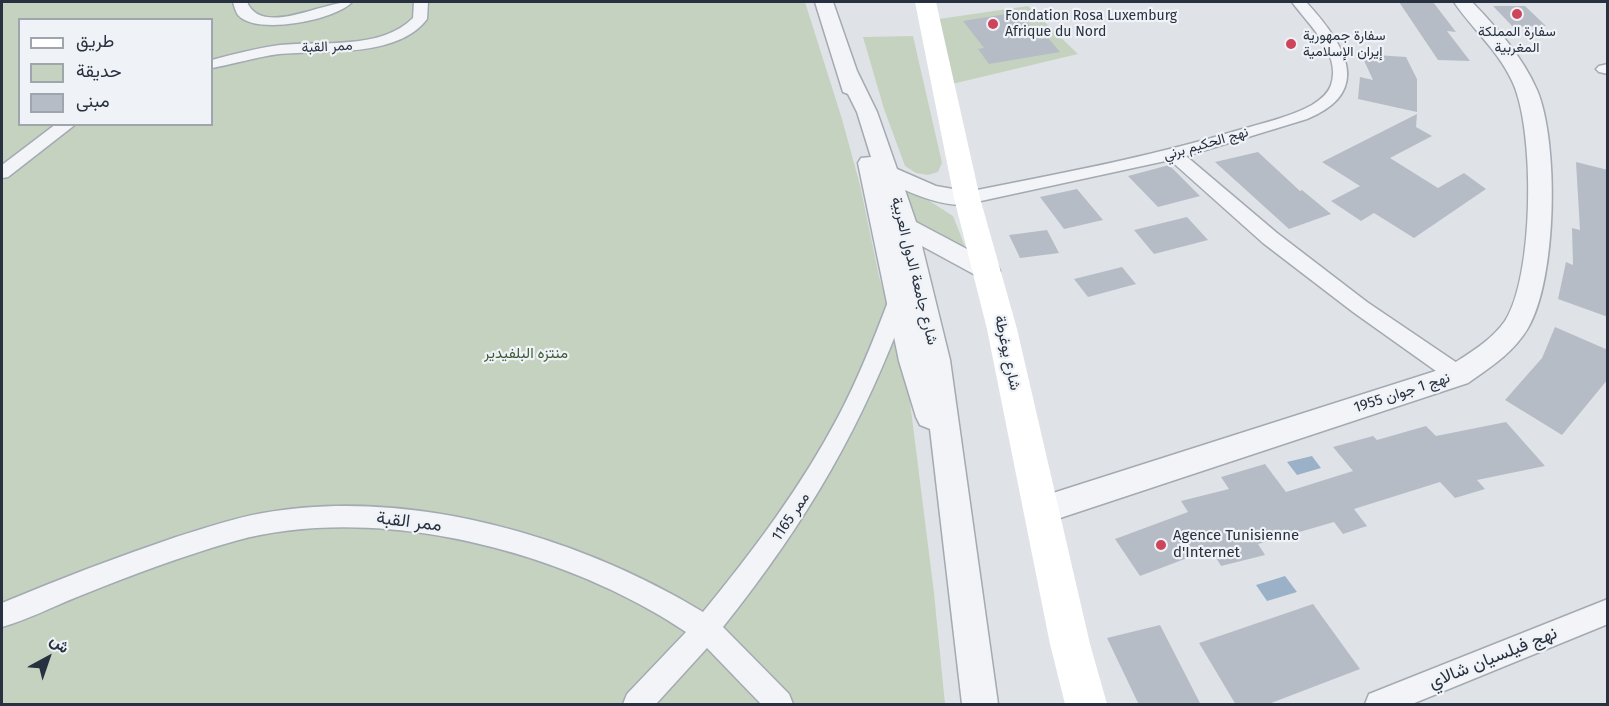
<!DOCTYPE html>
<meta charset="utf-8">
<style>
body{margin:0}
#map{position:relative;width:1609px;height:706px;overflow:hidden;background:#dfe3e8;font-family:"Fira Sans",Vazirmatn,sans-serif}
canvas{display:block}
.frame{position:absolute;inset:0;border:3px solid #28313f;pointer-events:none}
.legend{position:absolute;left:18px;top:18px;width:195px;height:108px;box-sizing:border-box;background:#eff2f6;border:2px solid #9fa5ad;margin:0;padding:8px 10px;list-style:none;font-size:18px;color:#28313f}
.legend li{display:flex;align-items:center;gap:12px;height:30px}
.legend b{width:30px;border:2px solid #9fa5ad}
.north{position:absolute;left:18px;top:628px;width:60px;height:60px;-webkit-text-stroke:4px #eff2f6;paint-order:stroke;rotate:40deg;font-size:16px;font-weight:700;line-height:24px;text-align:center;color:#28313f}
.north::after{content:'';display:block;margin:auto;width:21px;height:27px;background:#28313f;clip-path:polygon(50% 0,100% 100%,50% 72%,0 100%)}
</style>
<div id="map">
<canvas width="1609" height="706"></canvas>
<div class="frame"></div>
<ul class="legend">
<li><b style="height:8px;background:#fff"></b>طريق</li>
<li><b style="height:16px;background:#c5d2c0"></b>حديقة</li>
<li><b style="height:16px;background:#b6bcc5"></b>مبنى</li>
</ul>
<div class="north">ش</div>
</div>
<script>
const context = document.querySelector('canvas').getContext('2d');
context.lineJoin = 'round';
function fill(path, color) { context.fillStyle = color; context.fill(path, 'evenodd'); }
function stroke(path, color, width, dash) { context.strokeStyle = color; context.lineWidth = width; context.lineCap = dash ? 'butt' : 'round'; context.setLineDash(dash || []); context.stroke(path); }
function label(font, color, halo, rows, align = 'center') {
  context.font = font + ' "Fira Sans",Vazirmatn,sans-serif'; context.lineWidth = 4.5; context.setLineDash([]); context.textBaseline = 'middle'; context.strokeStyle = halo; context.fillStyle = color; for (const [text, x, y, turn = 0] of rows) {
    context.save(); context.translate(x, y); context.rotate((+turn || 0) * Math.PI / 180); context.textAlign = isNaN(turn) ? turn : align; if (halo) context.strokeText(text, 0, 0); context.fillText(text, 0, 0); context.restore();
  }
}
const green = new Path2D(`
 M2,2H805L842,119L860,185L879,276L906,370L934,593L945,704H2ZM20,20H212V124H20Z
 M1028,6L1078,54L952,84L939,19Z
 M913,36L942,163L938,172L928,175L916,173L905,166L884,109L863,37Z
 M903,189L928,200L953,216L966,249L912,221Z`);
const water = new Path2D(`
 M1312,456L1321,468L1297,475L1287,462Z
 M1285,576L1297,592L1267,601L1256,585Z`);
const building = new Path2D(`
 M1399,2H1433L1456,32L1447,31L1470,61L1438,60Z
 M1493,6H1525L1546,26L1513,27Z
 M1018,12L1041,39L1048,38L1060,52L989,64L978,49L984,48L963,21Z
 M1361,54L1406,57L1417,79V112L1358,99L1360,77L1373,80Z
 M1417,114L1416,127L1432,136L1390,158L1438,188L1464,173L1486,189L1414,238L1374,213L1361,221L1331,201L1360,186L1322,162Z
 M1258,152L1300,191L1302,190L1331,214L1289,229L1215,162Z
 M1576,162L1608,170V317L1558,299L1566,262L1573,265L1572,228L1580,230Z
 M1169,165L1200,196L1158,207L1128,176Z
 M1077,189L1103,220L1064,229L1040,197Z
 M1187,217L1208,240L1154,254L1134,230Z
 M1047,230L1059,253L1020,258L1009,235Z
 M1122,267L1136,284L1088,297L1074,279Z
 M1555,327L1608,350V379L1562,435L1505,400L1542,358Z
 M1506,422L1545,466L1477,480L1485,489L1455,498L1440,482L1354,509L1367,526L1343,534L1334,522L1258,544L1265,555L1221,566L1211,549L1140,576L1115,539L1188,512L1181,501L1229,489L1221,477L1265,464L1286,492L1353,471L1333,447L1373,436L1377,440L1426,426L1436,436Z
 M1313,604L1360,669L1266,705H1236L1199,643Z
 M1160,625L1201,705H1139L1107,638Z`);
const minor = new Path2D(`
 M233,2H247C262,38 325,0 352,2C336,20 256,36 238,15C236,12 234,6 233,2Z
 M414,2H428L427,19C398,58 324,50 279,54C256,57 234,64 212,68V60C234,54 257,48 280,45C322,41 381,50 413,18Z
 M1292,2H1306C1343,42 1376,91 1307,119L1186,156L1277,233L1367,302L1466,369L1469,375L1466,381L1458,383L1450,381L1353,312L1263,243L1170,160L967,204L961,202L958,198L961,194L967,192C1058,174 1150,157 1239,130C1263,123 1290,117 1312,105C1320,100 1328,94 1331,85C1342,54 1308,24 1292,2Z
 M1608,64V74L1599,72L1596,69L1599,66Z
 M56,124H76L8,177L2,178V165Z
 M899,292L906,294L909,299C863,426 807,522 723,627L789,694L793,704H761L707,648L656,704H623L627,694L686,632C565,551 378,502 235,541C182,556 129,576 77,597C52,607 27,620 2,627V603C59,579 117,557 176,537C205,528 234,518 263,513C409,487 578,536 703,612C753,551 801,487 838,417C858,379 874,339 889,299L892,294Z
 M1608,599V624L1412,704H1365L1369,694Z`);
const tertiary = new Path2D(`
 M815,2H833L857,71L877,112L897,169L936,186L975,193L979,198L975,203C953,209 925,199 905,190L916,222L997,265L1000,271L997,277L988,280L979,277L922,246L950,360L998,704H962L930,429L920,425L916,417L899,361L858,163L861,158L871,157L857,112L848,94L843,92Z
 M1454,2H1472C1497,28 1522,56 1537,90C1559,142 1557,279 1528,328C1514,352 1491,367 1468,383L1042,524L1031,520L1027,510L1031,500L1448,367C1468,354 1491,341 1505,321C1534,276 1535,132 1513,83C1499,51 1473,30 1454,2Z`);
const secondary = new Path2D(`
 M915,2H936L980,198L1017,329L1090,644L1107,704H1065L1050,644L987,329L954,198Z`);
const markers = [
 [1517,14,6,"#ce445b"],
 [993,24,6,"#ce445b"],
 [1291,44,6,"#ce445b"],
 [1161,545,6,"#ce445b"]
];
const farPoinames = [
 ["Fondation Rosa Luxemburg",1005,16],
 ["Afrique du Nord",1005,32],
 ["سفارة المملكة",1517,32,"center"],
 ["المغربية",1517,48,"center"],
 ["سفارة جمهورية",1303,36],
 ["إيران الإسلامية",1303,52]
];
const farStreetnames = [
 ["ممر القبة",327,47,-3],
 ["نهج الحكيم برني",1206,144,-16]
];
const streetNames = [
 ["شارع جامعة الدول العربية",914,271,76],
 ["شارع يوغرطة",1007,353,78],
 ["نهج 1 جوان 1955",1402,393,-18],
 ["ممر 1165",791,517,-56]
];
const parkNames = [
 ["منتزه البلفيدير",526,354]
];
const poiNames = [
 ["Agence Tunisienne",1173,536],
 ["d'Internet",1173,553]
];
const nearStreetnames = [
 ["ممر القبة",409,522,7],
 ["نهج فيلسيان شالاي",1493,658,-22]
];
fill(green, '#c5d2c0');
fill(water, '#9ab1c8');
fill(building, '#b6bcc5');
stroke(minor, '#a4aab2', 3);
stroke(tertiary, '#a4aab2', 3);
fill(minor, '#f2f4f7');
fill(tertiary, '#f2f4f7');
fill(secondary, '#fff');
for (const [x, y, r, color] of markers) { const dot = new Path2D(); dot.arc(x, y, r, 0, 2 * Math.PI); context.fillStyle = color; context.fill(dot); stroke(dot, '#eff2f6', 2); }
label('14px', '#28313f', '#eff2f6', farPoinames, 'left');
label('14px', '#28313f', '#eff2f6', farStreetnames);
label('15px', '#28313f', '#eff2f6', streetNames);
label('15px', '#3d5b35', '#eff2f6', parkNames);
label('15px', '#28313f', '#eff2f6', poiNames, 'left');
label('18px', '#28313f', '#eff2f6', nearStreetnames);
</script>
